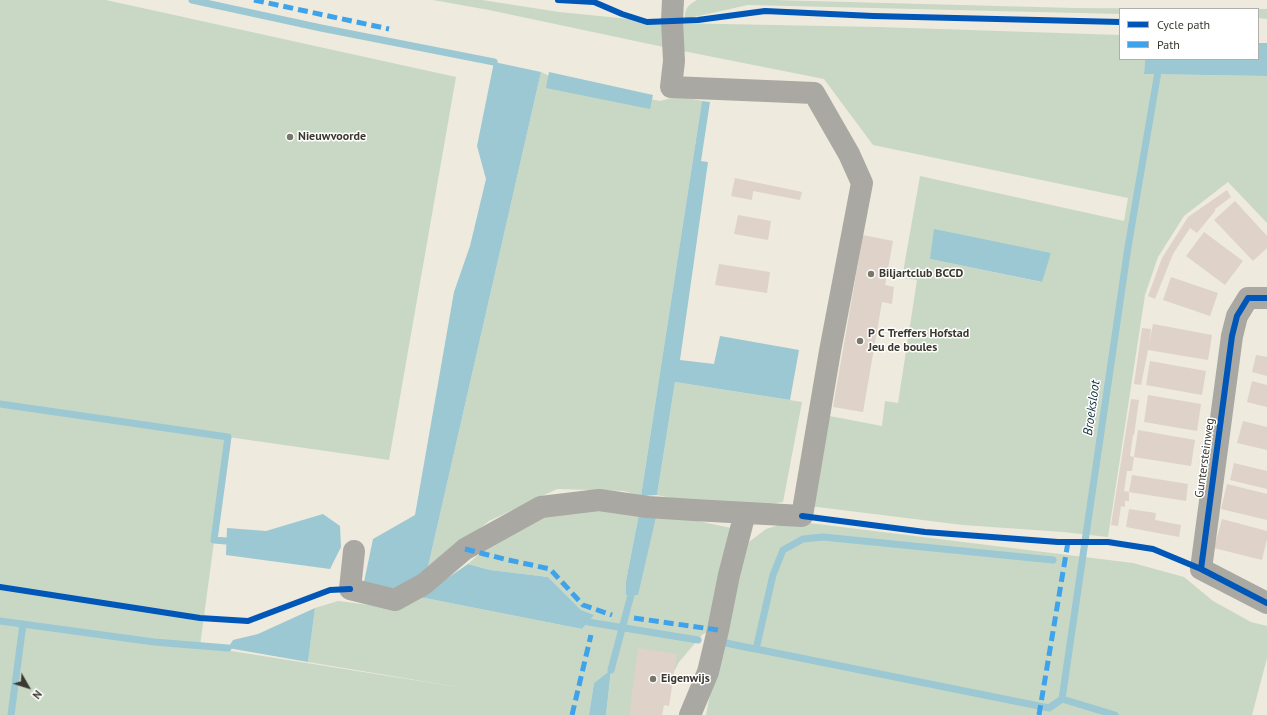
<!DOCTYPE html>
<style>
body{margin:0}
#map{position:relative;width:1267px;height:715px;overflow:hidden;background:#eeeadd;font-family:"PT Sans",sans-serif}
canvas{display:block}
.legend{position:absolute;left:1119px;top:8px;width:140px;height:52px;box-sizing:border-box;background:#fff;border:1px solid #b1afac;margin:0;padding:5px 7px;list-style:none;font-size:12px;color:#3b382f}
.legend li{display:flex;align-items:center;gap:8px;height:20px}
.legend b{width:20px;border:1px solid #b1afac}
.north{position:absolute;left:8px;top:667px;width:40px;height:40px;-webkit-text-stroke:3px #fff;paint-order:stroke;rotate:129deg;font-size:11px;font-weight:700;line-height:16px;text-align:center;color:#3b382f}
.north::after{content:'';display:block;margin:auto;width:14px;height:18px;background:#3b382f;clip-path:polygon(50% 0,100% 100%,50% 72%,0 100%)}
</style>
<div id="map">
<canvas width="1267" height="715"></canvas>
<ul class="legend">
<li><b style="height:5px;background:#0057b8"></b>Cycle path</li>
<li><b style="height:5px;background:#3fa3eb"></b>Path</li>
</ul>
<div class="north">N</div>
</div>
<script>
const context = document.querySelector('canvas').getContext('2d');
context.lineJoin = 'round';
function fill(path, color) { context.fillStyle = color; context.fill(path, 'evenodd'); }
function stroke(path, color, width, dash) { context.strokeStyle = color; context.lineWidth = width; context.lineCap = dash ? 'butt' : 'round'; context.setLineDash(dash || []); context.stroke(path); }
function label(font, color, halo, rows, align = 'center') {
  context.font = font + ' "PT Sans",sans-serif'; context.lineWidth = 3; context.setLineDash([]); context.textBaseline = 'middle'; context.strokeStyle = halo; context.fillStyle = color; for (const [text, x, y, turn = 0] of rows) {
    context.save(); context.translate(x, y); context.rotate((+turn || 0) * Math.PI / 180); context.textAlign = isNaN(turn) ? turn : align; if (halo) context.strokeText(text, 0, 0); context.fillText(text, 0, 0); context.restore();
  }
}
const green = new Path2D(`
 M0,0H106L456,77L389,460L228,437L200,646L470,689L308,662L315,608L338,601L386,607L420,597L582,629L593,615L581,610L548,577L490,570L468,564L502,534L541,516L594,507L639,514L626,581L656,517L675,516L731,528L710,630L702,635L679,662L651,715H606L611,671L594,683L589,715H0Z
 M433,0H482L559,12L669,23L879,27L1120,35V59H1145L1144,74L1267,76V223L1228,182L1184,216L1158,257L1145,295L1108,537L1063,532L963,525L801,505L819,414L882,426L885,401L898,403L917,280L902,278L920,176L1124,221L1128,198L873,145L824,79L673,49L489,10ZM1051,253L1041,282L930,259Z
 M697,0H773L1074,8L1267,9V19L1258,18V9H1120V14L748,5L685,19C684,9 688,5 697,0Z
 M541,72L560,81L660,101L679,96L702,101L641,496L624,491L557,489L489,521L427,571Z
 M675,382L802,402L783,502L750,507L687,501L657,495Z
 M793,521L1133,563L1184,577L1213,601L1251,622L1267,626V658L1252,715H706L720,642L749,542L766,529Z`);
const water = new Path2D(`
 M1258,43H1267V76L1144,74L1145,59H1258Z
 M494,62L541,72L427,571L392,591L364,582L373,539L415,515L454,292L470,246L486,179L477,146Z
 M549,72L653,95L650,109L546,88Z
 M702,101L710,102L701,161L708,162L680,360L714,364L720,336L799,350L790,400L675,382L657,495L641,496Z
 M934,229L1051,253L1042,282L930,259Z
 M323,514L340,526L341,547L330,569L226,555L227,528L266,531Z
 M639,514L656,517L638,595H626V581Z
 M468,564L490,570L548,577L581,610L594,615L582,629L420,597Z
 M315,608L308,662L228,648L233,640L258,634Z
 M611,670L606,715H589L594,683Z`);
const stream = new Path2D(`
 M192,0L321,28L494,62
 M0,404L228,437L214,540L226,541
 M1053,560L823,537L803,539L783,550L773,575L756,649L1049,708L1062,699
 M0,621L154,642L228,648
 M588,622L698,640
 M721,642L755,649
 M611,670L631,595
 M11,715L23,624
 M1115,715L1062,699L1128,247L1159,66`);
const building = new Path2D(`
 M735,178L802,192L800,200L753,191L752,200L731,196Z
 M1227,190L1231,197L1215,209V211L1197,233L1190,228L1173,254L1155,299L1148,296L1162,258L1188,217Z
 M1235,201L1267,236V248L1253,261L1214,220Z
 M738,215L771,221L768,240L734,234Z
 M1204,232L1243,261L1225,285L1186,256Z
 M863,235L893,241L885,285L894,287L892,304L882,302L863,412L833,407Z
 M719,264L770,272L767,293L715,285Z
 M1171,277L1218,293L1210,316L1163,300Z
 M1153,324L1212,335L1208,360L1148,350L1141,385L1134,384L1142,328L1151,329L1149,344Z
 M1256,355L1267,357V376L1252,372Z
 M1150,361L1206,371L1202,395L1146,385Z
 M1252,381L1267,385V407L1247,402Z
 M1148,395L1201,404L1197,431L1144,422Z
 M1131,399L1139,400L1134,435H1133L1130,456L1134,457L1138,430L1195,440L1191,466L1134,457L1132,471H1127L1124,491L1129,492V501H1125V507L1121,506L1118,526L1111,525Z
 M1243,421L1267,427V450L1237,443Z
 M1234,463L1267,471V489L1230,480Z
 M1132,475L1188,484L1186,501L1129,492Z
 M1227,484L1267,494V520L1221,509Z
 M1129,509L1156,513L1155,520L1181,525L1179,537L1126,527Z
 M1222,519L1267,531V539L1262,560L1214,548Z
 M638,648L677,654L669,706L664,705L662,715H629Z`);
const minor = new Path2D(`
 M1267,298H1248L1237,316L1232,336L1201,569L1267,603
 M354,551L350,589L395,600L424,584L465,549L541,507L599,500L648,507L694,510L802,516L830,351L862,183L849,154L814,93L671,87L674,61L672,21L673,0
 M690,715L708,672L718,630L729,575L745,513`);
const quiet = new Path2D(`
 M254,0L389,29
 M465,549L504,559L550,569L583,605L612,615
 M634,618L718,630
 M572,715L591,635
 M1039,715L1068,542`);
const cycleway = new Path2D(`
 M558,0L594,2L622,14L647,22L698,20L765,11L873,16L1120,22
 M1267,298H1248L1237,316L1232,336L1201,569L1267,603
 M802,516L925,532L1058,542H1108L1153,549L1201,569
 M0,587L200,618L248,621L330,590L350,589`);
const markers = [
 [290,137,4,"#7a766c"],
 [871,274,4,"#7a766c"],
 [860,341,4,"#7a766c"],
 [653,679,4,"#7a766c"]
];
const poiNames = [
 ["Nieuwvoorde",298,137],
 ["Biljartclub BCCD",879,274],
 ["P C Treffers Hofstad",868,334],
 ["Jeu de boules",868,348],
 ["Eigenwijs",661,679]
];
const streetNames = [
 ["Guntersteinweg",1205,458,-82]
];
const waterNames = [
 ["Broeksloot",1092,408,-82]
];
fill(green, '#c8d8c5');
fill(water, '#9bc8d2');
stroke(stream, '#9bc8d2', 7);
fill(building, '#ded2c9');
stroke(minor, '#a9a8a2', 22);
stroke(quiet, '#3fa3eb', 5, [10, 5]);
stroke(cycleway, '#0057b8', 6);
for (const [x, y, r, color] of markers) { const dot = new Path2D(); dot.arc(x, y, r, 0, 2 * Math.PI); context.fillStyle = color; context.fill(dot); stroke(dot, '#fff', 1.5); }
label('bold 12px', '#3b382f', '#fff', poiNames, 'left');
label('12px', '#3b382f', '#fff', streetNames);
label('italic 13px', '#11313a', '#fff', waterNames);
</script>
